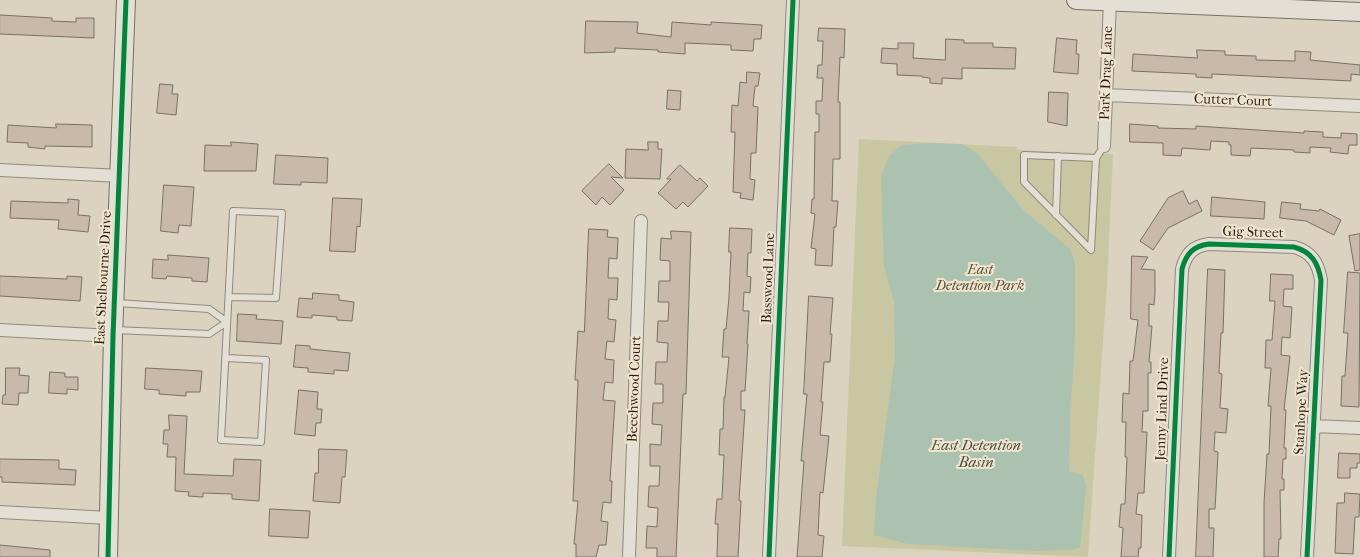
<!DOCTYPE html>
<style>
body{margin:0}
canvas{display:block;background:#dbd3bf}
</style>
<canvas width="1360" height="557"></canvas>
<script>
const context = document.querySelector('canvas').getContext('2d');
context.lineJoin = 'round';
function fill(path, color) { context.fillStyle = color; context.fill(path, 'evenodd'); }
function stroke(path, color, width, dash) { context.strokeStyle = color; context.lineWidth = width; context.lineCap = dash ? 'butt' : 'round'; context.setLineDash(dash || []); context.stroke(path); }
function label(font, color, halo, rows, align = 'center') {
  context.font = font + ' "IM FELL French Canon",serif'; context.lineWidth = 4; context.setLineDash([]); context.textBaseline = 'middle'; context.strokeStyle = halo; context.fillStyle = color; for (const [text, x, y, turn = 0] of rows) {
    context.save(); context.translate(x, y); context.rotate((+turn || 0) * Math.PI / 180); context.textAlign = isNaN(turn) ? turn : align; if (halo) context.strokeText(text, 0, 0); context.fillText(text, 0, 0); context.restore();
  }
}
const green = new Path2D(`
 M859,139L1017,147L1018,150L1113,154L1107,284L1088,557L842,546Z`);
const water = new Path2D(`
 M930,143L962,144L978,154L1023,210L1070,249L1075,263V340L1070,417L1069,471L1083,475L1086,487L1080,547L1072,550L1035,551L908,544L874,535L876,498L895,356L894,302L884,266L881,176L889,156L902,145Z`);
const building = new Path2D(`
 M0,15L52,18V21L76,22V18H94V38L0,34Z
 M586,21L638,22L637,33L671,37L672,22L711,25V22L762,25L761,39H754L753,51L731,50V45L685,43V54L658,52V50L615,48V52L585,53Z
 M819,28L845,29L844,58L840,57L838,102H840V159H833L832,201H838L836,227H834L832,266L815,265L816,249L811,248L815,214L811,213L812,199H814L815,132H819V114H816V101H822L823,78H817L818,65H822L823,41H818Z
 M1057,38L1077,40L1076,54H1079L1078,74L1054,72Z
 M946,39L964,40V43H993V47L1016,48L1015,69L962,68V79L942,78V84L930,83V78L922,77V76L897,75V64L881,63L882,48L898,49V43H914L913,58L945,60Z
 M1197,50L1225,51V55L1256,56V60L1295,61V51L1311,52L1310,60L1360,65V75L1351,74V81L1212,74V78L1196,77V74L1132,71L1133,54L1197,58Z
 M747,72L760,73L758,86H755L753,106L758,107L756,153H751L750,179L755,180L753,200L740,198L741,193L733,192L735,132H731L732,105L738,106L740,82L746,83Z
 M160,84L173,85L172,94H178L176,115L157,113Z
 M668,90L681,91L680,110L667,109Z
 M1049,92L1068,93L1067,126L1048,122Z
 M56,124L92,125V147L45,146V149L28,147V143L7,142L8,125L56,128Z
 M1130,124L1158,126V128L1196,129V126L1304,133V131L1323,132V137L1341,138V133L1357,134V145H1349L1348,154L1330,152L1331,148L1310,147V153L1294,152V150L1251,148L1250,156L1231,155V145H1229V142L1211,141L1210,150L1182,148L1181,156L1163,155V143L1130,142Z
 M231,142L258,144L256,171H204L205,145L231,146Z
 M648,142H658V149H662L660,179L625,178L626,149L648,150Z
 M276,155L328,158L327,183L301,182V185L274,184Z
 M609,164L623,178L611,177L624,190L610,205L602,197L596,205L582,191Z
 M680,165L697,181L700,178L708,186L688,207L683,202L676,209L658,193L671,179H667Z
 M164,185L194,187L191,226L179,225L178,233L161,231Z
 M1183,191L1189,204L1197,200L1202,211L1168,228L1153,250L1140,241L1168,198Z
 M1212,197L1265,202L1264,219L1211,216Z
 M333,198L362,199L360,227L357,226L355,252L330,251Z
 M68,199L79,200L78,215L90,216L88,232L58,229L59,220L10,218L11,201L68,203Z
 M1282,202L1301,204L1300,209L1319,211L1320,209L1341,220L1334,235L1306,221L1280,218Z
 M730,228L752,229L751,253H748L747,276L751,277L750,293L744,292L743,311H749L747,344H748L745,391H741V410H745L739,500L741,501L738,557H717L718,524H715L717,499H722L724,455H719L720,429H723L724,397H725L729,357H722L724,329H726L729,297L731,252H729Z
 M589,229L608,230L607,237L618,238L617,259L609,258L608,278H618L617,300L609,299L608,319L616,320L614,342L607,341L605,359L614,360L613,383L605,382L603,400L615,401L610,481H612L611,503L603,502L601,521L608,522L606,545H599L596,557H576V544H574L578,501H573L578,380H575L576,363L578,331L584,332Z
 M671,231L691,232L686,394H683L676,557H657V548H646L647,526L657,527L658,508L648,507L649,486H659L660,466H650V444L661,445L662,425L652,424L653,403H663V384H655L656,362H667L668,343L657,342L658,321H668L669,302H658L659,281H670V261L660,260L661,238L671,239Z
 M1360,234V270L1355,271L1349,236Z
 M168,255L209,258L207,282L192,281V278L167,276L166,279L152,278L153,259L168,260Z
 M1132,256L1148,257L1141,269L1155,270V293L1154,305L1149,304V326H1152L1149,362H1151V373H1148V411H1143L1142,432H1147L1144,493H1138L1136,514L1142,515L1141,548H1139L1138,557H1121L1123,528L1119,527L1121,504H1125L1127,457H1125L1126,422H1122L1123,393L1129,394L1130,361H1133L1138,320L1131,319Z
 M1208,269L1225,270L1223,333H1221L1219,373L1222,374L1220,408L1228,409L1226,433L1215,432L1214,451L1218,452L1217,473L1215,509H1209V528H1214L1213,557H1196Z
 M1348,272L1360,273L1359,407L1341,406L1342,376H1345L1348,333H1344Z
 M1271,274L1293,275V289H1284L1283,306L1292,307L1290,338L1282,337L1281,355L1290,356L1284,410H1286L1284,448H1286V459H1283L1282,479H1284V490H1280L1281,539H1279L1278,557H1264V503L1267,454H1269L1271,406H1268L1271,368H1265L1266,340H1272L1275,301H1270Z
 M0,276L67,279V276L82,277L80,301L0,296Z
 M313,293L339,295V300L354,302L352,321L337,320V317L312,315V318L297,317L299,298L312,299Z
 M809,296L833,298L830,334H832L830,362H824L821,402H823L820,435L829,436L823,493L820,492L818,535L824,536L822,557H797L804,461H801L807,394H804Z
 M238,314L257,315L256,319L283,321L281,344L237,341Z
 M296,345L310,346V349L350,353L348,371L334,370V374L308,372V368L294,367Z
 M6,368H20L19,375L29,376L28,393H19L18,405L2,404L3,395H5Z
 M146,368L202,371L200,392H186V396L159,394V390L145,389Z
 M50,372L65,373V377H78V390L67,389V394L49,393Z
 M299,390L318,392L317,409H322L321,423H316L315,436L295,434Z
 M169,415L187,416L184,474L233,476L234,459L261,460L259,501L232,499V494L203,493V497L188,496L189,492L175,491L176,457H167L168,444H163L164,430H169Z
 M319,449L347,450L345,477H342L340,503L313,501L315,473H318Z
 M1339,453L1360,454V463H1357V468H1350V478H1338Z
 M0,459L59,460V469L76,470L75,485L2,482V477H0Z
 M1345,493L1360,494L1359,517H1355L1353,554L1335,553L1337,503H1344Z
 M270,509L310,511L308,538L269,536Z
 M0,545L50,550V557H0Z`);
const lane = new Path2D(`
 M1096,158L1024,155V182L1091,250L1096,158L1104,146
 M1056,215L1058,156
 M117,303L209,309L227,322
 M114,330L209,334L227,322
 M226,358L266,360L261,442L221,440L233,211L282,213L276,298L229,297`);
const street = new Path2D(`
 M1106,95L1360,106
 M1104,146L1110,1
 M0,170L120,176
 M0,330L113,336
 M1313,426L1360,428
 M0,512L109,518
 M629,557L641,221
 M769,557L793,0
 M1169,557L1182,269C1186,254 1193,246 1209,244L1294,247C1312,252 1318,263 1321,280L1307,557`);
const secondary = new Path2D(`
 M1076,0L1360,12
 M108,557L113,336L126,0`);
const cycleway = new Path2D(`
 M108,557L113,336L126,0
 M769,557L793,0
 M1169,557L1182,269C1186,254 1193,246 1209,244L1294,247C1312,252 1318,263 1321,280L1307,557`);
const streetNames = [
 ["Park Drag Lane",1107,73,-88],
 ["Cutter Court",1233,101,2],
 ["Gig Street",1253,233,2],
 ["East Shelbourne Drive",104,278,-87],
 ["Basswood Lane",769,278,-88],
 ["Beechwood Court",635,389,-88],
 ["Jenny Lind Drive",1163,409,-88],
 ["Stanhope Way",1302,412,-87]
];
const parkNames = [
 ["East",980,271],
 ["Detention Park",980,287]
];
const waterNames = [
 ["East Detention",976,446],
 ["Basin",976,463]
];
fill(green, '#c8c7a2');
fill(water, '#abc2b0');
fill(building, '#c8b9a8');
stroke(building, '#767166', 1);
stroke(lane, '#8f897d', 8);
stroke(street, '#8f897d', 14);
stroke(secondary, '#767166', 20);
stroke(lane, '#e4dfd4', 6);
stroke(street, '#e4dfd4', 12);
stroke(secondary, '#e4dfd4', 18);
stroke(cycleway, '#00873e', 5);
label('14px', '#2a1d18', '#f0e6cd', streetNames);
label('italic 14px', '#554d3a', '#f0e6cd', parkNames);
label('italic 15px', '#4b4c44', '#f0e6cd', waterNames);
</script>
